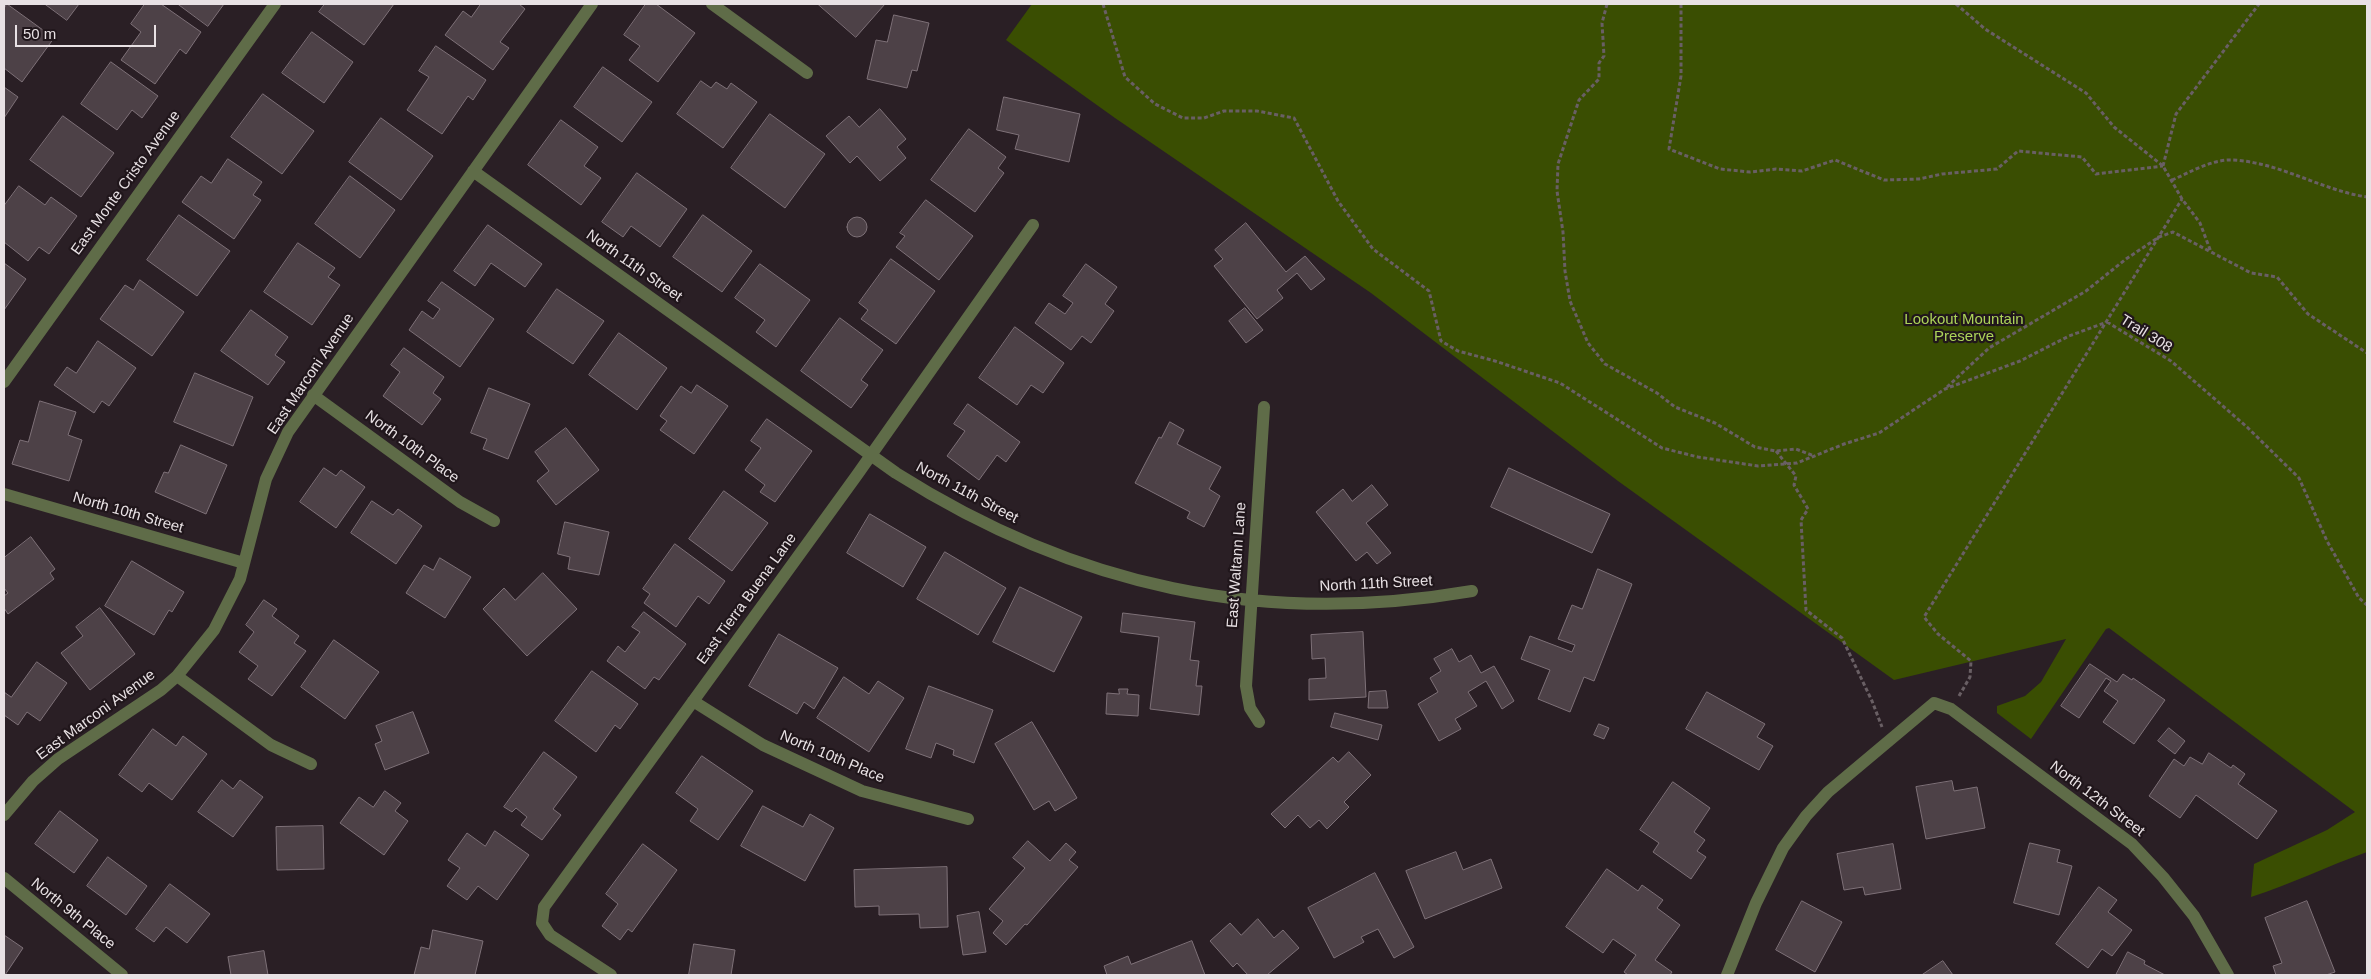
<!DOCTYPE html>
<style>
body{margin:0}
#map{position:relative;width:2371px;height:979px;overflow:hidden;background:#2a1f25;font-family:Helvetica,sans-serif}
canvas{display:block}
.frame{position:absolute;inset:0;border:5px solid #e8e1e4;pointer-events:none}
.scale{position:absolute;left:15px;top:25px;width:141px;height:22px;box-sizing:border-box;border:2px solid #e8e1e4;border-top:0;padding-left:6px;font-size:15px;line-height:18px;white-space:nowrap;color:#e8e1e4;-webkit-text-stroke:4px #20161b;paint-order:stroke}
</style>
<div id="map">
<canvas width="2371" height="979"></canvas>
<div class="frame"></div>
<div class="scale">50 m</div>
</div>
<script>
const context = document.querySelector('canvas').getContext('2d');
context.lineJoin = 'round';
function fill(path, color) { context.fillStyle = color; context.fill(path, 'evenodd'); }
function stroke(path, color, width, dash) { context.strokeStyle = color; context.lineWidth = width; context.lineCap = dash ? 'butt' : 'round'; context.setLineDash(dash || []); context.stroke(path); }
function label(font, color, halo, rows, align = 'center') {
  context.font = font + ' Helvetica,sans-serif'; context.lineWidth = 4.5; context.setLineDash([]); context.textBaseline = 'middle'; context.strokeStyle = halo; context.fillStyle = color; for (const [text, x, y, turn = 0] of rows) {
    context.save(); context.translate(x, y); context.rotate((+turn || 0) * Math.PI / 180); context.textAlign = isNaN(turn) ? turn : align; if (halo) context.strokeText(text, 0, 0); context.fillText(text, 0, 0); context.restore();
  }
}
const green = new Path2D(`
 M1032,4H2367V852C2328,866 2291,884 2251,897L2254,864L2327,830L2355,812L2109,628L2106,629L2031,739L1997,713V706L2025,696L2041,682L2066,639L1894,680L1618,481L1371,293L1115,118L1006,40Z`);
const building = new Path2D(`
 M7,4L54,38L22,82L4,68V9Z
 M45,4H79L67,20Z
 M145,4H161L201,32L186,54L180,49L155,84L121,60L141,32L131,24Z
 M178,4H224L208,26Z
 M325,4H394L364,45L319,12Z
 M481,4H519L525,9L500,42L509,48L493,70L445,35L463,11L471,17Z
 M646,4H656L695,33L658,82L629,60L640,46L624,35Z
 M818,4H885L856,37Z
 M894,15L929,23L917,71L912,70L907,88L867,79L876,40L887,42Z
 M312,32L353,62L324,103L282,73Z
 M436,46L486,80L473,100L468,96L442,134L407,110L429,77L419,71Z
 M111,62L158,96L142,118L132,110L117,130L81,104Z
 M603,67L652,102L622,142L574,107Z
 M701,81L711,88L716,82L727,89L731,83L757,102L723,148L677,114Z
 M4,87L18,97L4,118Z
 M263,94L314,131L282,174L231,137Z
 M1004,97L1080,114L1069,162L1015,149L1019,135L997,130Z
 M880,109L906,139L897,147L906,158L880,181L857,156L850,163L826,136L849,116L859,127Z
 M770,114L825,154L785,208L731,168Z
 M63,116L114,153L81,197L30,160Z
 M381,118L433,156L401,200L349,162Z
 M561,120L598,147L584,166L601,178L581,205L528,165Z
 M969,129L1006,157L998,168L1004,173L975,212L931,180Z
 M228,159L262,182L253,195L261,200L234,239L182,202L201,176L211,183Z
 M637,173L687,209L660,247L631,226L623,237L602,222Z
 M350,176L395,210L360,258L315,224Z
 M19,186L45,205L51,197L77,216L49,254L39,247L28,261L4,242V206Z
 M926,200L973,236L939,280L896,247L905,236L900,233Z
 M179,215L230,251L197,296L147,260Z
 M703,215L752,251L722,292L673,257Z
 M847 227a10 10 0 1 1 20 0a10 10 0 1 1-20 0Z
 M1246,223L1286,272L1305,256L1325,279L1311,290L1297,273L1277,290L1283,298L1257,319L1214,266L1223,259L1215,250Z
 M488,225L542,264L525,287L491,263L475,286L454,271Z
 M298,243L335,268L328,277L340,285L312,325L264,292Z
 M891,259L935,291L896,344L861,319L868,310L859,303Z
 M4,263L26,279L4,310Z
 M760,264L810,300L776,347L756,332L765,320L735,298Z
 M1086,264L1117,287L1105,304L1114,311L1091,343L1082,336L1071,350L1035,323L1049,303L1065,314L1073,303L1063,296Z
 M140,280L184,312L152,356L100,319L125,285L133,290Z
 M442,282L494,319L460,367L409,330L422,311L433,319L440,309L428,301Z
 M557,289L604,321L573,364L527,332Z
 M1245,308L1263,330L1246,343L1229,321Z
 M251,310L288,337L275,355L285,362L268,385L221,351Z
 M840,318L883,350L861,380L868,385L851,408L801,371Z
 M1015,327L1064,363L1043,393L1031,385L1017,405L979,378Z
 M619,333L667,368L637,410L589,375Z
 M98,341L136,368L109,406L102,401L94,413L54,385L67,367L76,373Z
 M404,348L444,377L433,393L441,399L422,425L383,396L400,372L391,365Z
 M195,373L253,397L233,446L174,422Z
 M697,385L728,406L694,454L660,430L667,421L660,416L681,386L691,393Z
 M489,388L530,404L508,459L483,449L487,439L471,433Z
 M40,401L76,412L68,435L82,440L69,481L12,464L20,440L28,442Z
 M968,404L1020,442L1006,462L997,455L979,480L947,456L965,431L954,424Z
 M767,419L812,451L775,502L760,492L765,485L745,470L761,448L751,441Z
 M1170,422L1184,430L1177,444L1221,467L1209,489L1220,496L1204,527L1187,518L1190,512L1135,483L1159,437L1161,438Z
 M566,428L599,470L556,505L537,481L549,471L535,452Z
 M181,445L227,465L206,514L155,492L164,472L168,473Z
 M324,468L336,476L341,470L365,487L336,528L300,502Z
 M1509,468L1610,514L1592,553L1491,507Z
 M1372,485L1388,505L1366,523L1391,553L1377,564L1367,552L1356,561L1316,512L1343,489L1352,501Z
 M724,491L768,523L732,571L689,539Z
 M372,501L393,515L398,509L422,526L396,564L351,533Z
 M870,514L926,547L903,587L847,553Z
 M565,522L609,532L599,575L568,569L570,557L558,554Z
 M31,537L55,569L50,573L54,579L8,614L4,608V596L8,593L4,588V558Z
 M675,544L725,581L709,604L698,596L676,627L644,603L650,594L643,589Z
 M945,552L1006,588L978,635L917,599Z
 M440,558L471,577L445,618L406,593L424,565L433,570Z
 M132,561L184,592L172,612L169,610L154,635L105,606Z
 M1598,569L1632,584L1594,681L1584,677L1570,712L1538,699L1550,670L1521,659L1530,636L1572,652L1575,645L1558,639L1572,605L1582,609Z
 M543,573L577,609L527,656L483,609L504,588L515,600Z
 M1020,587L1082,617L1054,672L993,642Z
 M264,600L277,609L272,616L299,636L294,643L306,651L272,696L248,679L258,666L239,652L254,632L246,625Z
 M100,608L135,654L90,690L61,653L83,636L76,627Z
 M644,612L686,644L659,680L654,677L645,689L607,661L618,646L625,652L640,632L632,627Z
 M1123,613L1195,622L1190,660L1199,661L1196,686H1202L1199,715L1150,709L1159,637L1121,632Z
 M1363,632L1366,697L1309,700V679L1326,678L1325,658L1312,659L1311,635Z
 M779,634L838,668L814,709L804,702L797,714L749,686Z
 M334,640L379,672L345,719L301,687Z
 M1452,649L1459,662L1471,655L1481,673L1494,666L1514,701L1502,709L1486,681L1468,692L1477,706L1455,719L1461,729L1439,741L1418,704L1438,692L1430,678L1441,671L1434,659Z
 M37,662L67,683L40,721L27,712L18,725L4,715V692L11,697Z
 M2090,664L2117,682L2123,674L2132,680L2133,678L2165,700L2134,744L2103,722L2118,701L2104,691L2111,681L2106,678L2079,718L2061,706Z
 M592,671L638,704L620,729L615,725L596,752L555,721Z
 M844,677L869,694L878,681L904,698L869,752L817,718Z
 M929,686L993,710L974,763L953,755L954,750L936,743L931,758L906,749Z
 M1119,689H1128L1127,694L1139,695L1138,716L1106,714L1107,693L1119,694Z
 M1386,691L1388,708H1368L1369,692Z
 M1707,692L1765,724L1757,737L1773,746L1759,770L1686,729Z
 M413,712L429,753L385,770L375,744L382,741L376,726Z
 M1335,713L1382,725L1378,740L1331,727Z
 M1032,722L1077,798L1055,811L1049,801L1034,810L995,744Z
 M1599,724L1609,728L1604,739L1594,735Z
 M2169,728L2185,741L2175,754L2158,741Z
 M153,729L176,746L183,736L207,754L172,800L149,783L142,792L119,775Z
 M544,752L577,777L553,809L561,815L542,840L521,825L527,817L516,808L512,812L504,807Z
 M1349,752L1371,775L1344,802L1349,807L1327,829L1319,820L1310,828L1298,815L1285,828L1271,814L1333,757L1338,762Z
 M2209,753L2231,768L2233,765L2245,774L2238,784L2277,811L2257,839L2196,795L2180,818L2149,796L2174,759L2184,766L2190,757L2202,764Z
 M702,756L753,791L718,840L690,821L698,809L676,793Z
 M222,780L233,789L240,780L263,797L233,837L198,812Z
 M1952,781L1954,791L1977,787L1985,828L1926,839L1916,787Z
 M1673,782L1710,808L1694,832L1705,840L1697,851L1706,857L1691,879L1653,852L1659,843L1640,830Z
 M385,791L401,803L395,811L408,821L384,855L340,823L359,797L373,807Z
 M763,806L803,827L810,814L834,828L805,881L741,846Z
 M60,811L98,840L74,873L35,844Z
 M323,826L324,869L277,870L276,827Z
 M495,831L529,855L497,900L478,886L467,900L447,886L460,868L448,860L467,833L485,846Z
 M1028,841L1050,861L1066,843L1076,852L1069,860L1078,867L1027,925L1025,924L1006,945L993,933L1003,921L989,909L1025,868L1013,858Z
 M2030,843L2060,850L2057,862L2072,866L2059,915L2014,903Z
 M643,844L677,870L632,932L628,929L620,940L602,926L618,904L606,894Z
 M1893,844L1901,889L1865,895L1863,887L1844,890L1837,854Z
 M1456,852L1463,870L1491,859L1502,888L1425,919L1406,871Z
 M108,857L147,886L126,915L87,886Z
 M947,867L948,927L920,928L919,914L879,915V906L855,907L854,870Z
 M1607,869L1638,891L1642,885L1663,900L1657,908L1680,925L1655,960L1672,972L1670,975H1628L1624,972L1636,955L1613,939L1603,953L1566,927Z
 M1375,873L1414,947L1394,958L1378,929L1361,937L1364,942L1334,958L1308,908Z
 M170,884L210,914L187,943L166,927L154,942L136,929Z
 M2099,887L2117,900L2108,912L2132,930L2112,956L2102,949L2088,968L2056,944Z
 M1802,901L1842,922L1815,972L1776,950Z
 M2307,901L2335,972L2326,975H2276L2273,966L2282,963L2265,918Z
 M979,912L986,952L963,955L957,916Z
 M1258,919L1274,938L1283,930L1299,948L1267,975H1248L1237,963L1233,967L1210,941L1230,923L1241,935Z
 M433,930L483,941L475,975H414L421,947L429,949Z
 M4,935L23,948L5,975H4Z
 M1192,941L1205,975H1107L1104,966L1128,956L1131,964Z
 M694,944L735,950L731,975H689Z
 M264,951L268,975H231L228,957Z
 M2128,952L2145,961L2144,964L2165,975H2116Z
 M1943,961L1953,975H1922Z`);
const path = new Path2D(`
 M1103,4L1125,77L1155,104L1183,118H1204L1224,111H1257L1294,118L1338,201L1373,249L1429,291L1441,341L1458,351L1495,361L1560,383L1662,448L1698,457L1758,466L1797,463L1844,444L1879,433L1945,389L2020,361L2069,336L2107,322
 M1607,4L1602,23L1604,56L1599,63V79L1579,100L1558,164L1557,191L1563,232L1565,271L1570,301L1588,343L1605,364L1657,393L1675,407L1715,423L1755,447L1776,451L1796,449L1814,456
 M1681,4V76L1669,149L1720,169L1750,172L1776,169L1802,171L1835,160L1884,180L1919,179L1942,174L1997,169L2018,151L2082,157L2096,174L2163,166
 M1956,4L1985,29L2086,93L2114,127L2163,166L2182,199L2200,223L2211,252L2251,273L2277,277L2308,314L2367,353
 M2163,166L2176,114L2259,4
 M2172,180C2189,173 2210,160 2230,160C2278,161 2320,190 2367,197
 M2107,322L2171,361L2247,427L2299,478L2327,541L2359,598L2367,605
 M1947,387L1989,348L2086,291L2126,259L2159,237L2173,232L2211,252
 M1776,451L1796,476L1794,485L1808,509L1801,520L1806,610L1842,638L1872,701L1882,727
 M1959,696L1970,677L1971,661L1938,634L1924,617L2182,199`);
const minor = new Path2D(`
 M712,4L807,73
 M473,171L896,473C1076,587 1262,627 1472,591
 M4,382L275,4
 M313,395L460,502L494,521
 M4,494L244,563
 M177,676L271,745L311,764
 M693,701L763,745L862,791L968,819
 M1259,722L1250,708L1246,686L1264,407
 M4,815L33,781L58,759L161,690L177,676L214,630L240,579L266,479L288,432L592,4
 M4,878L122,975
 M611,975L550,935L542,923L544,907L857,475L1033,225
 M1727,975L1756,903L1783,848L1806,816L1828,792L1934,703L1951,709L2132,844L2163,877L2194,916L2228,975`);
const streetNames = [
 ["East Monte Cristo Avenue",126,183,-54],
 ["North 11th Street",634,266,35],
 ["Trail 308",2146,334,32],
 ["East Marconi Avenue",311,374,-56],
 ["North 10th Place",412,447,36],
 ["North 11th Street",967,493,28],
 ["North 10th Street",128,513,16],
 ["East Waltann Lane",1237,565,-86],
 ["North 11th Street",1376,584,-3],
 ["East Tierra Buena Lane",747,599,-54],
 ["East Marconi Avenue",96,715,-36],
 ["North 10th Place",832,757,23],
 ["North 12th Street",2097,799,37],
 ["North 9th Place",73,914,39]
];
const parkNames = [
 ["Lookout Mountain",1964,320],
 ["Preserve",1964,337]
];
fill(green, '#3a4e02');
fill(building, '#4d4147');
stroke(building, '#7e7178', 1);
stroke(path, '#695f64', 3, [4, 2.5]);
stroke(minor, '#5f6c48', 12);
label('15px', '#e8e1e4', '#20161b', streetNames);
label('15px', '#acd359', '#20161b', parkNames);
</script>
